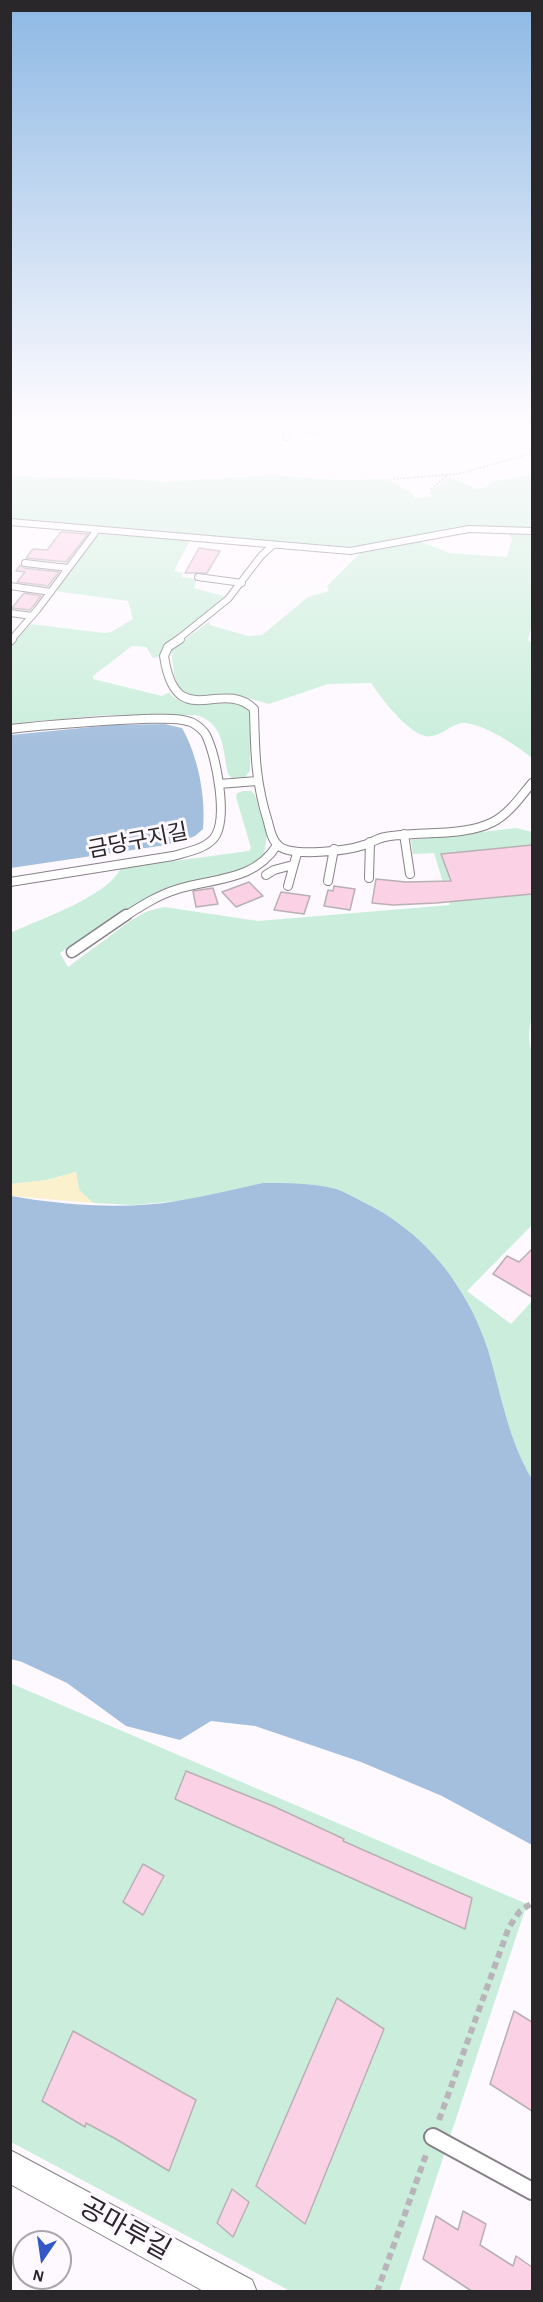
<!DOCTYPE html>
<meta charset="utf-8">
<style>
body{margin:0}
#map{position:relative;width:543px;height:2302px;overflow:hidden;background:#fef9ff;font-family:"Alegreya Sans",sans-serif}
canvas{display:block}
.frame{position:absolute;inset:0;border:12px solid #2a272a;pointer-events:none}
.north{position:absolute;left:12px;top:2230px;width:60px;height:60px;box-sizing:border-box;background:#fef9ff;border:2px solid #a9a5aa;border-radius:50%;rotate:193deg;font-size:16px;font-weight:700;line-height:24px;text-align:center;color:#2a272a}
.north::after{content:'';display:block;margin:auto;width:21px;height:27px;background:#3558c8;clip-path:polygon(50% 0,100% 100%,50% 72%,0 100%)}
</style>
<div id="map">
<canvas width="543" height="2302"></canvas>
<div class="frame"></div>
<div class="north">N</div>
</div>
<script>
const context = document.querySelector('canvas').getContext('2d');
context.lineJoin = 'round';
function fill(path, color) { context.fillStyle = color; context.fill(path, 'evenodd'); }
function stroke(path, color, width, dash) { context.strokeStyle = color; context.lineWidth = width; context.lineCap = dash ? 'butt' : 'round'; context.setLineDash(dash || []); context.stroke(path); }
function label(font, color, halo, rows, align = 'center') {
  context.font = font + ' "Alegreya Sans","Noto Sans KR",sans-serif'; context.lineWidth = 6; context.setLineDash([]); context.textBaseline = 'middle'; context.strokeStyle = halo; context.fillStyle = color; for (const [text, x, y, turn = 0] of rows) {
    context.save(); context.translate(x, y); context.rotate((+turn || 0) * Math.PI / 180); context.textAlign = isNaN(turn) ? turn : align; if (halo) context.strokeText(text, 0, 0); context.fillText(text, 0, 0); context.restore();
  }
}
const green = new Path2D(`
 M532,474V530L467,528L437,531L350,550L11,520L10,475L49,478L108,477L164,482L272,475L337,480L391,479V482L412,493L415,498L432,496L430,492L449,477L477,489L487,487L491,482Z
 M106,533L192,540L189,542L174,571L183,573L181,577L197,579L194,588L227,597L166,646L158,657L153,658L146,647L132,646L93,676V679L162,696L169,692C186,715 216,695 238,702C242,704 247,708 251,710L250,771L245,777L232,778L228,774C222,748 225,724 196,715H105L11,724V644L31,624L104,633L111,632L133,619L128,601L54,591L97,535Z
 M508,533H532V624L528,640L532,643V758C518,746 481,722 462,723C451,725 443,734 432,736C413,741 381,698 371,683L328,684L269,704L241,696H191L179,689L174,674L171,650L210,621V625L248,636L262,635L308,597L329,591L327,586L362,551L420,541L449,553L507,557L512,539Z
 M243,791H251L255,795L267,836L264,854C239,880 198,875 166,889C129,905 94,931 60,953L68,967L130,921L148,911L164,907L258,921L450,905L434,853L413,854L411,840L516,828L532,832V1017C529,1028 527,1041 532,1051V1225L467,1291L511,1324L532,1301V1479C495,1417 495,1341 454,1280L177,1201L133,1205L93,1203L79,1190L76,1172L47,1180L11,1184L10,933C40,919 107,897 121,868L249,851L251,848L236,797L237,793Z
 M10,1683L527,1904L399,2291H290L11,2142Z`);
const sand = new Path2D(`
 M76,1172L79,1190L93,1203L11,1196L10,1184L47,1180Z`);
const water = new Path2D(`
 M165,724L182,728C198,756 206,797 203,829L195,836L185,840L166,845L11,868V735L112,725Z
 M263,1183C288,1183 312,1183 336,1189C345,1192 353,1197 361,1201C423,1230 467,1285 488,1350C501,1394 508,1439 532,1479V1845L442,1796L361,1762L255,1726L211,1721L180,1740L126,1726L67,1683L22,1662L11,1659V1196C63,1205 124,1210 177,1201C206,1196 235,1189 263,1183Z`);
const building = new Path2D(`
 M61,532L88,534L66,562L26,558L33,549L47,550Z
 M199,548L220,551L207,573H185Z
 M20,565L24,568L59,572L48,586L17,582L25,572L16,571Z
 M24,593L41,596L30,610L12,608Z
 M532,845V894L436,903L393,905L372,903L376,879L406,882L451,881L441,854Z
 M249,882L263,896L236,907L222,892Z
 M334,886L355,889L350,910L324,906L328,890L333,891Z
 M213,888L218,904L196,907L193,891Z
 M281,892L310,896L304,914L274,910Z
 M532,1249V1297L493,1274L507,1256L519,1262Z
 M186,1771L273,1806L344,1839L343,1841L472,1898L465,1929L175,1799Z
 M143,1864L164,1876L143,1915L123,1902Z
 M337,1998L384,2029L305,2224L256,2186Z
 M514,2011L532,2022V2111L490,2084Z
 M73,2031L196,2100L169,2171L116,2139L86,2123L85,2127L42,2101Z
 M232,2189L249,2202L233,2237L217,2223Z
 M463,2211L486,2224L480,2245L513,2266L516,2256L532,2267V2292H473L423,2259L436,2216L458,2230Z`);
const pathFar1 = new Path2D(`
 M393,479L458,474L532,453
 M431,489L448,475`);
const path = new Path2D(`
 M439,2120L509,1927L520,1911L532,1903
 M377,2292L427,2152`);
const serviceFar3 = new Path2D(`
 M286,424L288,428L286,437
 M288,424L315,430L343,424
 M10,522L350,551L469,529L532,531
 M25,563L68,568
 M198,577L242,583
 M10,586L51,592
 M10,613L32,616
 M11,640L37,610L97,530
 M177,640L228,599L261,556L273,545`);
const serviceFar2 = new Path2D(`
 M180,639L168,647L164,656C176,735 221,677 254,709C255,751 255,781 268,822C270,830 272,841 279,846C292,857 347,851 364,845C371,843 378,838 385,837C418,831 464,837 493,822C509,814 521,796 532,783
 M10,641L12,639
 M10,729C54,724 98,721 143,719C158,719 179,717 193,723C198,726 203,730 206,735C216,756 229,819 214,838C205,849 187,852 173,856L10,882
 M219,784L257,781
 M404,834L410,874
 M266,875L274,870L293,865
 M369,878L370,842
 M328,881L334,849
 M288,886L297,853
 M124,917C141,906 158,895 178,889C214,878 255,881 277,845`);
const serviceFar1 = new Path2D(`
 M72,952L126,915`);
const service = new Path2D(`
 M433,2137L532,2191`);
const minor = new Path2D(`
 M10,2150L252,2280L257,2292H205L10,2184Z`);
const streetNames = [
 ["금당구지길",138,841,-11]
];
const nearStreetnames = [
 ["공마루길",125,2229,29]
];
fill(green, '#caeedb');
fill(sand, '#fbf1cc');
fill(water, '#a4bfdd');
fill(building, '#fbd1e5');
stroke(building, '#b9b0b4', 1.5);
stroke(serviceFar3, '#878188', 8);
stroke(serviceFar2, '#878188', 10);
stroke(serviceFar1, '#878188', 13);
stroke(service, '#878188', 20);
stroke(minor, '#878188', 2);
stroke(pathFar1, '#b9b4b9', 2, [2, 1.5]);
stroke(path, '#b9b4b9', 6, [7, 4.5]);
stroke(serviceFar3, '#fff', 6);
stroke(serviceFar2, '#fff', 8);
stroke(serviceFar1, '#fff', 10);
stroke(service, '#fff', 16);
fill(minor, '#fff');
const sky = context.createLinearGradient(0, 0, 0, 746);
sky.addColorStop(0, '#8db8e4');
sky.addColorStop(0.57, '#fffcff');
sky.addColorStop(1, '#fffcff00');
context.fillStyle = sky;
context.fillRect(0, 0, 543, 746);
label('22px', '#2a272a', '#fef9ff', streetNames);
label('27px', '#2a272a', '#fef9ff', nearStreetnames);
</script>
